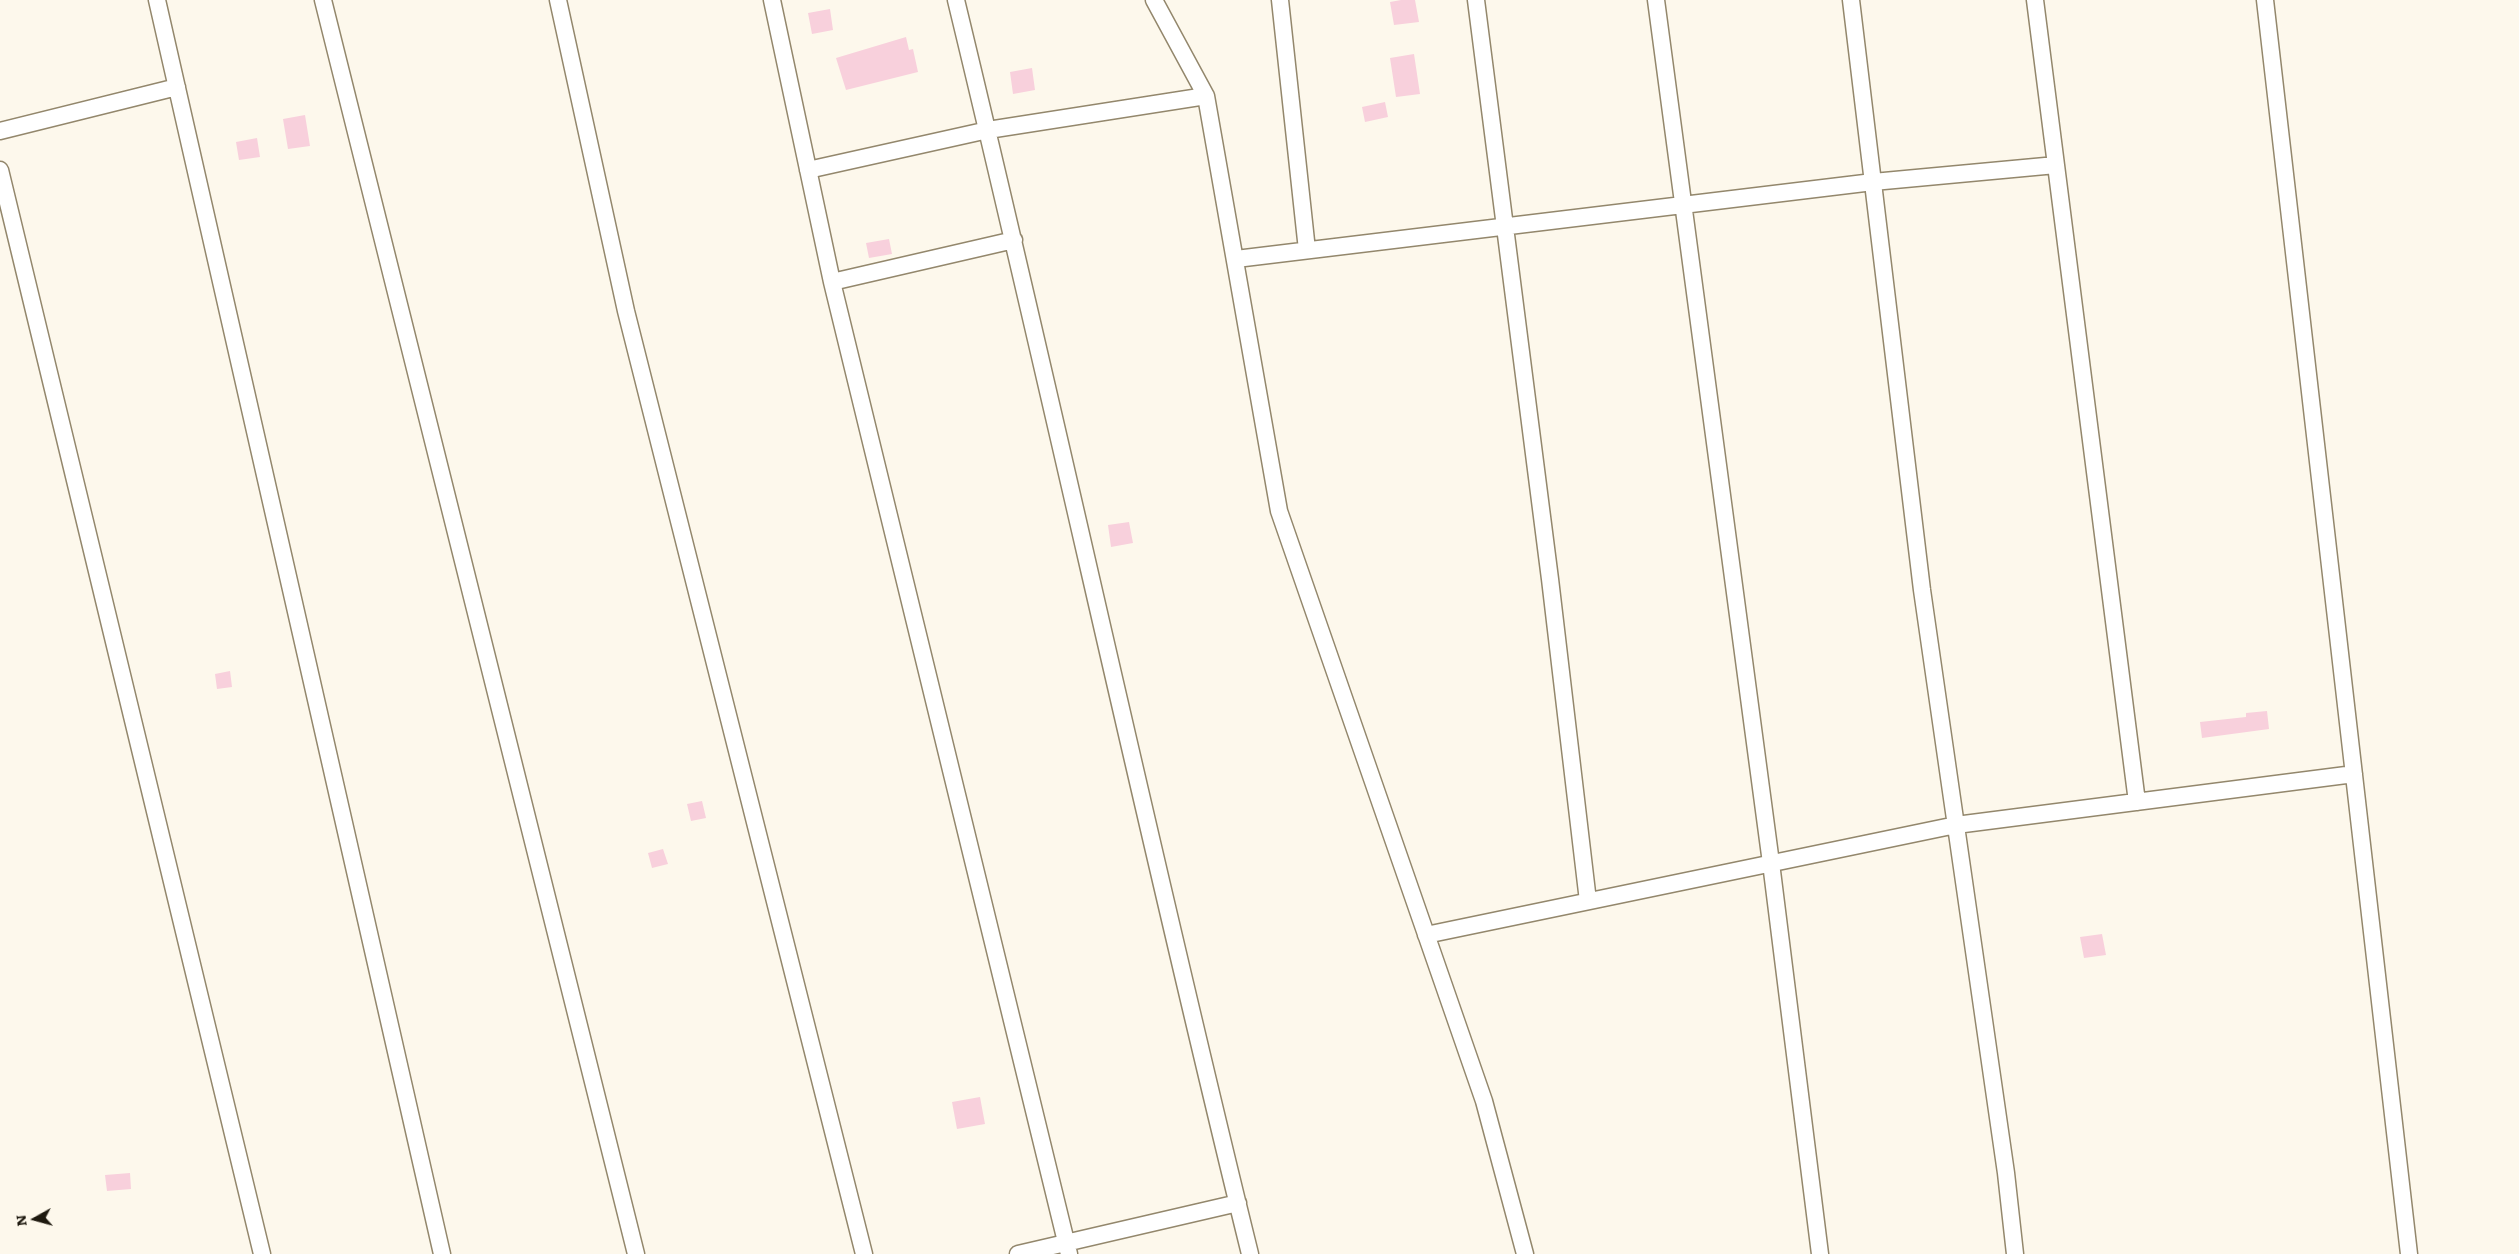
<!DOCTYPE html>
<style>
body{margin:0}
#map{position:relative;width:2519px;height:1254px;overflow:hidden;background:#fdf8ec;font-family:Literata,serif}
canvas{display:block}
.north{position:absolute;left:10px;top:1194px;width:50px;height:50px;-webkit-text-stroke:4px #fdf8ec;paint-order:stroke;rotate:263deg;font-size:14px;font-weight:700;line-height:20px;text-align:center;color:#1e190f}
.north::after{content:'';display:block;margin:auto;width:18px;height:22px;background:#1e190f;clip-path:polygon(50% 0,100% 100%,50% 72%,0 100%)}
</style>
<div id="map">
<canvas width="2519" height="1254"></canvas>
<div class="north">N</div>
</div>
<script>
const context = document.querySelector('canvas').getContext('2d');
context.lineJoin = 'round';
function fill(path, color) { context.fillStyle = color; context.fill(path, 'evenodd'); }
function stroke(path, color, width, dash) { context.strokeStyle = color; context.lineWidth = width; context.lineCap = dash ? 'butt' : 'round'; context.setLineDash(dash || []); context.stroke(path); }
const building = new Path2D(`
 M1401,0H1415L1419,22L1394,25L1390,2Z
 M830,9L833,30L812,34L808,13Z
 M906,37L909,50L913,49L918,72L846,90L836,58Z
 M1414,54L1420,94L1396,97L1390,58Z
 M1032,68L1035,90L1013,94L1010,72Z
 M1385,102L1388,117L1365,122L1362,107Z
 M305,115L310,146L288,149L283,119Z
 M257,138L260,157L239,160L236,142Z
 M889,239L892,254L869,258L866,243Z
 M1129,522L1133,543L1111,547L1108,525Z
 M230,671L232,687L217,689L215,674Z
 M2267,711L2269,729L2202,738L2200,722L2246,717V713Z
 M702,801L706,818L691,821L687,804Z
 M663,849L668,864L652,868L648,853Z
 M2102,934L2106,955L2084,958L2080,937Z
 M980,1097L985,1124L957,1129L952,1102Z
 M130,1173L131,1189L107,1191L105,1175Z`);
const street = new Path2D(`
 M157,0L442,1254
 M323,0L636,1254
 M558,0L626,311L864,1254
 M772,0L832,282L1069,1254
 M956,0C1057,417 1147,837 1250,1254
 M1154,0L1206,96L1279,511L1484,1101L1525,1254
 M1280,0L1307,250
 M1476,0L1550,579L1588,901
 M1656,0L1771,863L1820,1254
 M1851,0L1922,590L2006,1173L2015,1254
 M2035,0L2137,802
 M2265,0L2409,1254
 M0,131L177,87
 M0,170L262,1254
 M808,170L988,130L1206,96
 M1236,259L1873,182L2056,165
 M832,282L1014,240
 M1426,935L1956,825L2354,774
 M1018,1254L1238,1203`);
fill(building, '#f8d0dc');
stroke(street, '#93876c', 19);
stroke(street, '#fff', 16);
</script>
